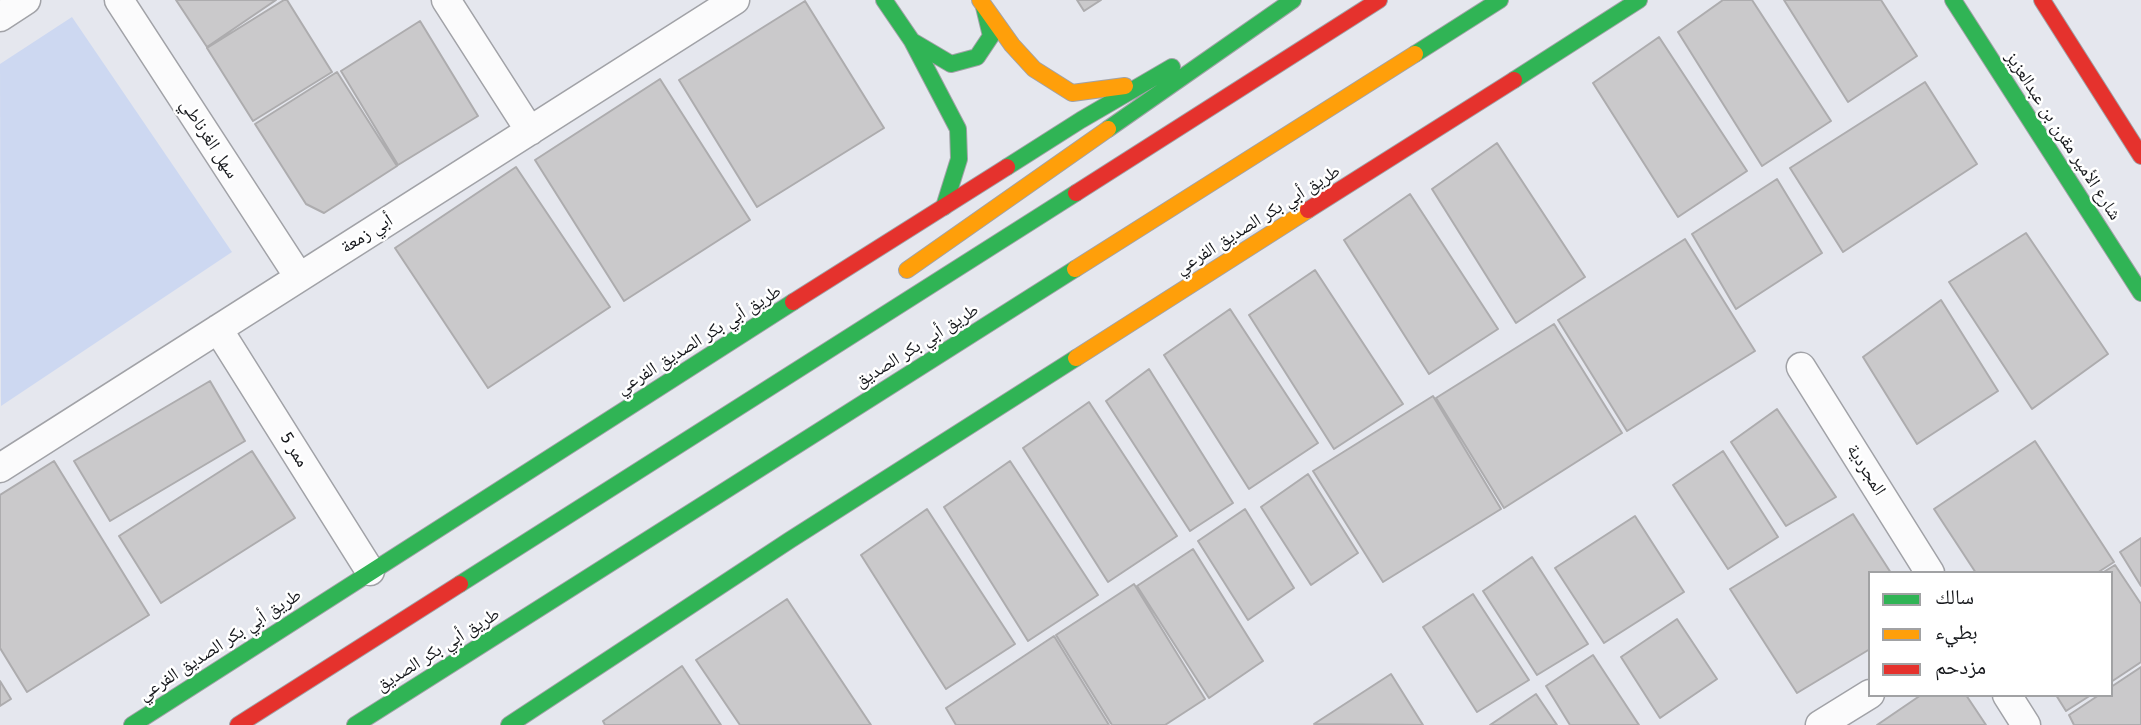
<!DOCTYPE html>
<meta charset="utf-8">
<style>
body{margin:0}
#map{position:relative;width:2141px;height:725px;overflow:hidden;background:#e5e7ee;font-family:"Fira Sans","Noto Naskh Arabic",sans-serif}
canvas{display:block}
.legend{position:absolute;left:1868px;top:571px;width:245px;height:126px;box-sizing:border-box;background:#fff;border:2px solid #a1a2a4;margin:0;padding:9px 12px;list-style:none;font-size:21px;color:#15171b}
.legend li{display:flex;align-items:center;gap:14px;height:35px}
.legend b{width:35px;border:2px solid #a1a2a4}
</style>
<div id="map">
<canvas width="2141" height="725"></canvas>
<ul class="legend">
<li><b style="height:9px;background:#30b455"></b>سالك</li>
<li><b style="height:9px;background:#ff9f0a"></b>بطيء</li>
<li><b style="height:9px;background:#e5322d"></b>مزدحم</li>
</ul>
</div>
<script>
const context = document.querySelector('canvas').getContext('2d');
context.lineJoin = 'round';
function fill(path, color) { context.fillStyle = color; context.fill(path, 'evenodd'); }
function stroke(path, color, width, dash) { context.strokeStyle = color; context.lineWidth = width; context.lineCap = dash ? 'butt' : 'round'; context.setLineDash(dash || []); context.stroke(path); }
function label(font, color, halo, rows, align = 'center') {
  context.font = font + ' "Fira Sans","Noto Naskh Arabic",sans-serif'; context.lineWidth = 5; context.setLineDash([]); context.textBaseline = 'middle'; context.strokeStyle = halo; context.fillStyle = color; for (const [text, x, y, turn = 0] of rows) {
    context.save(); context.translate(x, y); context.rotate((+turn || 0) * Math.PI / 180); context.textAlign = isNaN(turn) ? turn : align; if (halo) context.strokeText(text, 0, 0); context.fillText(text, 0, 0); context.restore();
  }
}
const green = new Path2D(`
 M72,17L232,252L1,406L0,64Z`);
const building = new Path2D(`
 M176,0H276L207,47Z
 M284,0H287L332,72L253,121L207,48Z
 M1077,0H1101L1084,11Z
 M1723,0H1752L1831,121L1762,166L1678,32Z
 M1784,0H1881L1917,56L1848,102Z
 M805,1L884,128L757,207L679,80Z
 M420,21L478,116L398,165L341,71Z
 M1659,37L1747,171L1678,217L1593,83Z
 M337,72L397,166L324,213L306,204L255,124Z
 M660,79L750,220L624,301L535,160Z
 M1925,82L1977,164L1843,252L1790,168Z
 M1497,143L1585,277L1516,323L1432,189Z
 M516,167L610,307L488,388L395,248Z
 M1777,179L1822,253L1736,309L1692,234Z
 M1410,194L1498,329L1429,374L1344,240Z
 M2026,233L2108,354L2032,409L1949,282Z
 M1685,239L1755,351L1627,431L1558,320Z
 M1315,270L1403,404L1334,449L1249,315Z
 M1941,300L1998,391L1917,444L1863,357Z
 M1230,309L1318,443L1249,489L1164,355Z
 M1554,324L1622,433L1504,508L1436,398Z
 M1149,369L1233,503L1190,531L1106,401Z
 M210,381L245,441L110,521L74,461Z
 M1433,396L1501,509L1383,582L1313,471Z
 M1089,402L1177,536L1108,582L1023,448Z
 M1777,409L1836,497L1786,526L1731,442Z
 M2035,441L2114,562L2097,573H1976L1934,509Z
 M252,451L295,518L161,603L119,536Z
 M1723,451L1778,537L1728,569L1673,485Z
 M54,461L149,615L27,692L0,648V495Z
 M1010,461L1098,595L1028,641L944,507Z
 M1308,474L1358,553L1311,585L1261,507Z
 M927,509L1015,644L946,689L861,555Z
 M1245,509L1294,588L1248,620L1198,541Z
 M1853,514L1891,573H1870V649L1797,693L1730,589Z
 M1635,516L1684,592L1604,643L1555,568Z
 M2141,538V586L2120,552Z
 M1193,549L1263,661L1209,698L1137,586Z
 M1532,557L1588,644L1537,675L1483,591Z
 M2115,565L2141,604V662L2111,682V573H2102Z
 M1134,584L1205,699L1165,725H1112L1056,635Z
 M1473,594L1529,680L1477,712L1423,627Z
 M787,599L871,725H740L696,660Z
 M1677,619L1717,679L1660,718L1621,657Z
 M1054,636L1109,725H956L946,708Z
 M1593,655L1639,725H1570L1546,686Z
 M682,666L721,725H605L603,721Z
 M2141,667V725H2074L2069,715L2099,695H2111V687Z
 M1391,674L1423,725L1314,724Z
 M0,681L11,699L0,706Z
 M1536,694L1557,725H1490Z
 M1921,695H1966L1986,725H1877Z
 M2056,695H2091L2066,711Z`);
const street = new Path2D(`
 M119,0L299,277
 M446,0L530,131
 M0,17L26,0
 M218,329L370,571
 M1801,367L1930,573
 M0,468L735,0
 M2007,695L2026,725
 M1820,725L1870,694`);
const fast = new Path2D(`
 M884,0L912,41L958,129L959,159L944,207
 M1953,0L2141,293
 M912,41L951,64L977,57L991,36L984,7
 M1415,54L1500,0
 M1514,80L1639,0
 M1108,129L1293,0
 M1007,167L1081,120L1172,67
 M460,584L1076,193
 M132,725L793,302
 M355,725L1075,269
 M509,725L790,540L1076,358`);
const slow = new Path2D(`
 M980,0L1012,45L1034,69L1072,93L1125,86
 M1075,269L1415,54
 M907,270L1108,129
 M1076,358L1308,210`);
const jam = new Path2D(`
 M2042,0L2141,156
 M1076,193L1379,0
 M1308,210L1514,80
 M793,302L1007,167
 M238,725L460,584`);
const streetNames = [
 ["شارع الأمير مقرن بن عبدالعزيز",2063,136,57],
 ["سهل الغرناطي",209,139,57],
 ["طريق أبي بكر الصديق الفرعي",1258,220,-32],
 ["أبي زمعة",367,234,-32],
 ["طريق أبي بكر الصديق الفرعي",699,340,-32],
 ["طريق أبي بكر الصديق",917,346,-32],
 ["ممر 5",294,450,58],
 ["المجردية",1866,470,58],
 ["طريق أبي بكر الصديق الفرعي",220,645,-33],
 ["طريق أبي بكر الصديق",438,650,-32]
];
fill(green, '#cdd8f1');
fill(building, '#cac9cb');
stroke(building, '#adacae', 2);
stroke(street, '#a1a2a7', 31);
stroke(fast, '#a1a2a7', 18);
stroke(slow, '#a1a2a7', 18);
stroke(jam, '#a1a2a7', 18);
stroke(street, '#fbfbfc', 28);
stroke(fast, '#30b455', 16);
stroke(slow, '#ff9f0a', 16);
stroke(jam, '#e5322d', 16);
label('18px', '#15171b', '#fff', streetNames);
</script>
